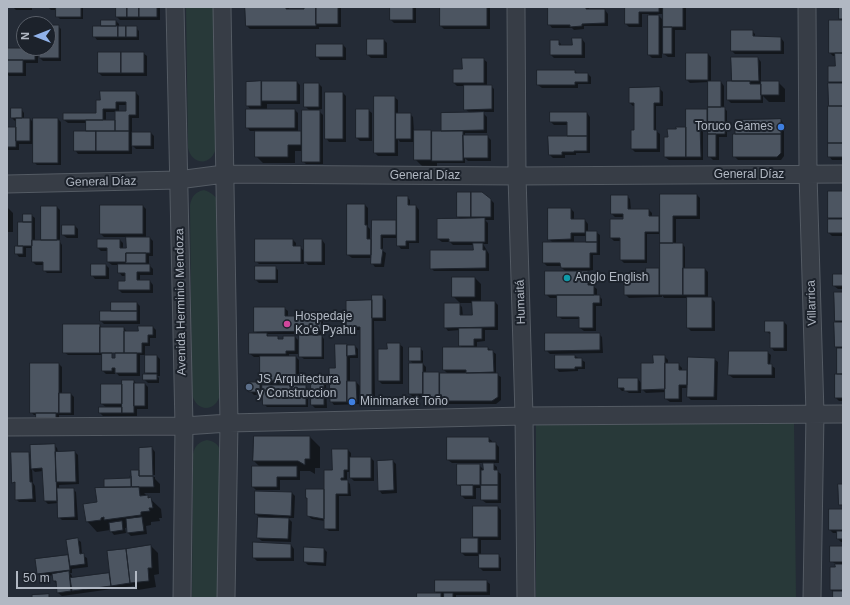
<!DOCTYPE html>
<meta charset="utf-8">
<style>
body{margin:0}
#map{position:relative;width:850px;height:605px;overflow:hidden;background:#242b36;font-family:Helvetica,sans-serif}
canvas{display:block}
.frame{position:absolute;inset:0;border:8px solid #b1b8c3;pointer-events:none}
.north{position:absolute;left:16px;top:16px;width:40px;height:40px;box-sizing:border-box;background:#1c222b;border:1px solid #585e68;border-radius:50%;rotate:270deg;font-size:11px;font-weight:700;line-height:16px;text-align:center;color:#b1b8c3}
.north::after{content:'';display:block;margin:auto;width:14px;height:18px;background:#90b2ea;clip-path:polygon(50% 0,100% 100%,50% 72%,0 100%)}
.scale{position:absolute;left:16px;top:571px;width:121px;height:18px;box-sizing:border-box;border:2px solid #b1b8c3;border-top:0;padding-left:5px;font-size:12px;line-height:14px;white-space:nowrap;color:#b1b8c3;-webkit-text-stroke:3px #1c222b;paint-order:stroke}
</style>
<div id="map">
<canvas width="850" height="605"></canvas>
<div class="frame"></div>
<div class="north">N</div>
<div class="scale">50 m</div>
</div>
<script>
const context = document.querySelector('canvas').getContext('2d');
context.lineJoin = 'round';
function fill(path, color) { context.fillStyle = color; context.fill(path, 'evenodd'); }
function stroke(path, color, width, dash) { context.strokeStyle = color; context.lineWidth = width; context.lineCap = dash ? 'butt' : 'round'; context.setLineDash(dash || []); context.stroke(path); }
function label(font, color, halo, rows, align = 'center') {
  context.font = font + ' Helvetica,sans-serif'; context.lineWidth = 4; context.setLineDash([]); context.textBaseline = 'middle'; context.strokeStyle = halo; context.fillStyle = color; for (const [text, x, y, turn = 0] of rows) {
    context.save(); context.translate(x, y); context.rotate((+turn || 0) * Math.PI / 180); context.textAlign = isNaN(turn) ? turn : align; if (halo) context.strokeText(text, 0, 0); context.fillText(text, 0, 0); context.restore();
  }
}
const green = new Path2D(`
 M186,7H214L216,147C213,166 192,166 188,148Z
 M204,190C210,192 213,194 217,199L220,394C217,412 196,413 192,394L190,205C192,196 195,192 204,190Z
 M794,421L796,598H536V424Z
 M207,440C213,441 217,443 220,449V598H192L193,454C195,445 199,442 207,440Z`);
const shadow = new Path2D(`
 M13,7H32V10H16Z
 M48,7H83V19H60L57,16V10H51Z
 M117,7H160V20H120L117,17Z
 M246,7H289V10H305V7H341V27H319V29H250L247,26Z
 M391,7H416V23H394L391,20Z
 M441,7H490V29H444L441,26Z
 M549,7H589V10H605L608,14V26H584V29L574,30L572,28H552L549,24Z
 M626,7H686V30H675V57H668L664,54V27H662V58H652L649,55V14H642V27H629L626,24ZM657,14H664V21Z
 M840,7H843V160H832L829,156V67H836V56H833L830,53L840,21Z
 M102,21H116L119,24V28H136L139,31V40H97L94,36L102,28Z
 M48,26H58L61,29V61H43L40,58V48H48Z
 M732,31H752L755,34V37L781,38L784,42V54H735L732,51Z
 M582,39L585,43V58H554L551,55L558,41L561,44V46H573Z
 M384,40L387,43V58H371L368,55Z
 M343,45L346,48V60H320L317,56Z
 M7,49H35L38,52V63H26V76H9L7,74Z
 M143,53L147,56V76H102L99,73Z
 M708,54L711,57V82H721L724,86V108L727,111V137H719V160H713L709,156V129H703V160H669L665,157L669,138L677,130L687,128V110H709V82L690,83L687,80Z
 M758,58L761,62V82H778L785,89V102H769L763,96V103H731L728,100L733,82Z
 M483,59L487,62V86H491L494,89V112H482L487,117V133H465V136H487L491,140V161H468L465,158V163H437V166H422L415,159V142H400L398,139V156H378L375,153L394,97L398,100V114H410L413,117L414,131L442,132V114L470,113L465,109V86H457L454,83L463,70Z
 M575,71L578,74H588L591,77V84H578V88H542L538,85Z
 M260,82L263,85L297,82L300,85V104H267V110H295L298,113V132H301L303,134L310,111L305,106L319,84L322,87V109L318,110L323,115V164H306L303,161V151H295V163H263L256,156V131H250L247,127L251,110L247,105Z
 M659,88L663,92V106H656V131L660,134V152H635L632,149L635,131V106H633L630,103Z
 M135,92L139,96V118H132V133H151L154,136V149H136L132,145V154H78L75,150L87,132V123H68L64,120L97,114L101,101ZM119,105H127V112H119ZM106,112H116V121H106Z
 M343,93L346,96V142H329L326,138Z
 M21,109L24,113V119H30L34,123L58,119L61,122V165H37L34,162V144H19V150H7V128H17V121H15L12,118Z
 M368,110L372,113V141H360L357,138Z
 M587,113L590,117V153H576V155H565V158H553L550,155L568,137V125H554L551,122Z
 M781,120L784,124V156L781,160H738L734,156L736,121Z
 M829,192H843V236H832L829,233Z
 M697,195L700,198V219H676V244H682L685,247V269H705L708,272V298H711L715,302V331H691L688,328V298H664L662,295V297L629,298L625,294L647,283V269H661V234H647V263H624L621,260V241H614L611,238L624,220V217H615L612,214L627,196L630,199L631,210H649L652,213V217H661Z
 M407,197L410,200V206H416L419,210V243H409V249H401L398,245V238H383V251L386,253L384,267H375L372,263V258H352L348,255L365,205L368,208V227L370,229V240H372L395,221L398,224Z
 M491,200L494,203V220H485L488,223V244H483L489,254V271H434L431,268L474,251V245H453L450,242H442L438,239L461,220L458,217Z
 M143,206L146,209V238H150L153,241V256H149V265L153,269V275H140V281H150L153,285V293H122L119,290L126,282V276H122L119,272V265H112L108,262V251H101L98,248L120,240L123,243V249H127V237H104L101,234Z
 M7,207L13,213V232H7Z
 M57,207L60,210V242L62,245V273H47L44,270V265H36L33,262V248H26V257H19L16,253L19,247L24,223L31,215L35,218V241H42Z
 M571,209L574,212V220H585L588,224V232H596L600,235V255H593V270L586,271L591,275V286H593L597,289V296H599L602,299V306H596V331H584L580,328V319H562L558,316V298H550L546,294L566,272L562,268V266H547L544,263L553,243L549,239ZM574,236H587V243H574Z
 M63,226H75L78,229V238H67L63,235Z
 M293,240L296,243V247H300L305,252L322,240L325,244V265H308L304,260V264H259L256,261Z
 M106,265L109,268V279H95L92,275Z
 M275,267L278,270V283H259L256,280Z
 M843,275V289H838L834,286Z
 M475,278L481,284V302H495L498,305V330H485V341L477,342V348H488L496,354V374L501,377V400L496,404H444L441,401H427L424,397H413L410,394V364H413L410,360L420,348L423,351V364L426,367V374H448L444,370L462,348L460,345V330L448,331L445,327L459,304L462,307L463,316H473V303H460L453,296Z
 M835,293H843V401H839L836,398V375H838V349L836,347Z
 M382,296L386,300V321H374L375,404H364L359,399L360,404L334,405L331,401L336,369L355,346L358,349V358H350V382H356L361,387V330H351L347,326L373,301Z
 M137,303L140,306V324H104L101,321L112,312Z
 M284,308L288,311V317H320L323,320V334H320L324,339V359H304L300,356V334H267L269,337H277L280,340L295,337L298,340V354H289V357H296L299,360V386H305L308,389V407H267L264,404V395H254L250,391L260,383L263,386H266L261,381V357H254L250,354L258,334L255,331Z
 M784,322L787,325V351H774L771,347V335L766,331Z
 M100,325L102,328H124L127,332H139L153,327L156,330V338H150V346H145V355H140V376H119L115,371V374H106L103,371V355H68L64,352ZM111,352H116V359H111Z
 M599,334L602,337L603,353L550,354L546,350Z
 M399,344L403,347V384H382L379,381L388,350Z
 M767,352L771,355L770,365L775,368V378H733L729,375Z
 M157,356L160,359V376H157L159,378V383H148L144,379L148,375L146,373Z
 M575,356L585,362V369H578V371L559,372L556,368Z
 M664,356L668,360V364H678L682,368V371H686L688,373L714,359L718,362L717,400H691L688,397V388H682V402H670L666,399V392L646,393L641,388V393H629L626,391H622L619,388L638,379L642,384L654,364Z
 M59,364L62,367V394H71L74,397V415H59V421H40L37,418V415H34L31,412Z
 M134,381L137,384H145L148,387V409H137V416H103L100,413L107,408L102,404L123,385Z
 M323,381L326,385L327,408H315L312,405Z
 M255,437H310L320,447V468H315V474L310,471H300V480H280V490H256L253,487L260,467L254,461Z
 M488,438L492,441V443H495L499,447V463H492L497,467V471L501,474V503H486L482,500V488H476V499H465L462,496V488L458,484L479,465L484,470V463H452L448,460Z
 M54,445L57,448L58,452H75L78,455L79,484L59,485V489H73L76,492L78,520H62L59,517L58,503L48,504L45,501L43,471L35,472L32,469L33,483L35,486L36,502H19L16,499V484L13,482L28,453L32,456Z
 M152,448L155,452V475H142L144,477H155V479L160,484V493H144L161,509L162,518H159L160,521L151,522V525L146,526L147,534L131,536L128,533V528H125L126,533L114,535L110,530L97,532L87,521L107,489L105,487V480L131,479L133,481L140,473Z
 M348,450L351,453V458H371L374,461V481H354L351,478V472H347V481L350,484L351,496H339V531H329L325,528V521L312,519L308,516L325,490L333,471Z
 M393,461L396,464L397,493L382,494L379,490L378,462Z
 M292,493L295,496L294,518H288L292,522L291,542L262,541L258,538L259,517L256,514Z
 M474,507H498L501,510V540H481V555H498L501,558V571H483L480,568V556H465L462,553L474,539Z
 M843,510V542H841L838,539V533H833L830,530Z
 M77,539L81,542L82,555L87,558L88,567L72,569V573H70L72,576V579L111,574L151,546L158,553L159,574L154,575L156,587L138,590L132,584L133,586L62,596L58,593L57,584L54,581V575L41,577L38,574L36,560L69,556Z
 M254,543L291,545L294,549V561H257L254,558Z
 M843,547V598H834V592L831,590L836,564L831,561Z
 M324,549L327,552L326,566L308,565L305,562Z
 M436,581H486L490,584V595H456V598H418L436,594Z`);
const building = new Path2D(`
 M56,7H81V17H56Z
 M116,7H127V17H116Z
 M127,7H139V17H127Z
 M139,7H157V17H139Z
 M245,7H286V9H304V7H316V26H246Z
 M316,7H338V24H316Z
 M390,7H413V20H390Z
 M440,7H487V26H440Z
 M548,7H586V9H605V23L582,24V26L570,27V25H548Z
 M625,7H659V12H639V24H625Z
 M663,7H683V27H663Z
 M839,7H843V19H839Z
 M648,15H659V55H648Z
 M101,20H116V26H101Z
 M829,20H843V53H829Z
 M48,25H59V58H39V48H48Z
 M93,26H118V37H93Z
 M118,26H126V37H118Z
 M126,26H137V37H126Z
 M663,27H672V54H663Z
 M731,30H753V36L781,37V51H731Z
 M572,38H582V55H550V40H559V45H572Z
 M367,39H384V55H367Z
 M316,44H343V57H316Z
 M7,48H35V60H7Z
 M98,52H121V73H98Z
 M121,52H144V73H121Z
 M686,53H708V80H686Z
 M835,53H843V82H828V66H835Z
 M731,57H758L759,81H732Z
 M462,58H484V83H453V69H462Z
 M7,60H23V73H7Z
 M537,70H575V73H588V82H575V85H537Z
 M261,81V106H246V82Z
 M262,81H297V101H262Z
 M708,81H721V107H708Z
 M727,81H750V84H761V100H727Z
 M761,81H779V95H761Z
 M304,83H319V107H304Z
 M828,83H843V106H829Z
 M464,85H492V109L464,110Z
 M660,87V103H654V130H657V149H631V130H634V103H629V88Z
 M100,91H136V115H129V131H115V111H126V102H116V109H103V120H63V113H96V100H100Z
 M325,92H343V139H325Z
 M374,96H395V153H374Z
 M828,106H843V143H828Z
 M708,107H725V134H708Z
 M11,108H22V118H11Z
 M246,109H295V128H246Z
 M356,109H369V138H356Z
 M686,109H707V126H700L701,157H686Z
 M302,110H320V162H302Z
 M484,112V130L441,131V113Z
 M550,112H587V136H567V122H550Z
 M396,113H411V139H396Z
 M16,118H30V141H16Z
 M33,118H58V163H33Z
 M781,119V134H735V120Z
 M86,120H115V131H86Z
 M7,127H16V147H7Z
 M676,127H686V157H664V137H668L667,129H676Z
 M414,130H431V160H414Z
 M74,131H96V151H74Z
 M96,131H129V151H96Z
 M255,131H301V145H288V157H255Z
 M432,131H463V161H432Z
 M132,132H151V146H132Z
 M708,134H716V157H708Z
 M733,134H781V153L777,157H733Z
 M463,135H488V158H464Z
 M548,136H587V151H574V152H562V155H549Z
 M828,143H843V157H828Z
 M828,191H843V218H828Z
 M457,192H471V217H457Z
 M471,192H482L491,199V217H471Z
 M660,194H697V216H673V243H660Z
 M611,195H628V209H649V216H659V232H645V260H620V238H610V219H623V214H611Z
 M397,196H408V205H416V241H406V246H397Z
 M347,204H365V225H367V239H371V255H347Z
 M100,205H143V234H100Z
 M41,206H57V240H41Z
 M548,208H571V219H585V233H571V239L548,240Z
 M23,214H32V222H23Z
 M485,218V242H449V239H437V219Z
 M828,219H843V233H828Z
 M372,220H396V235H381V249H383L381,264H371Z
 M18,222H32V246H18Z
 M62,225H75V235H62Z
 M586,231H597V242H586Z
 M126,237H150V253H126V262H107V248H97V239H120V248H126Z
 M255,239H293V246H301V262H255Z
 M304,239H322V262H304Z
 M32,240H60V271H43V262H32Z
 M543,242H597V253H590V268H561L560,263H543Z
 M473,243H483V250H486V268L430,269V250H473Z
 M660,243H683V295H660Z
 M15,246H23V254H15Z
 M126,253H146V263H126Z
 M91,264H106V276H91Z
 M118,264H150V272H137V280H150V290H118V281H125V273H118Z
 M255,266H276V280H255Z
 M646,268H659V295H624V282H646Z
 M683,268H705V295H683Z
 M545,271H588V285H594V295H545Z
 M833,274H843V286H833Z
 M452,277H475V297H452Z
 M834,292H843V321H835Z
 M372,295H383V318H372Z
 M557,295H600V303H593V328H579V317H557Z
 M687,297H712V328H687Z
 M372,300V401H360V327H346V301Z
 M472,301H495V327L444,328V303H460V315H472Z
 M111,302H137V311H111Z
 M254,307H285V316H321V331L254,332Z
 M100,311H137V321H100Z
 M765,321H784V348H770V332H765Z
 M834,322H843V347H835Z
 M63,324H100V353H63Z
 M138,326H153V335H148V343H142V353H124V331H138Z
 M100,327H124V353H100Z
 M459,328H482V339H474V346H459Z
 M249,333H267V336H278V339H283V336H295V351H286V354H249Z
 M545,333H600V350L545,351Z
 M299,335H322V357H299Z
 M387,343H400V381H378V349H387Z
 M335,344H347V402H330L329,368H335Z
 M347,345H355L356,355L347,356Z
 M409,347H421V361H409Z
 M443,347H488V350H493L494,372L466,373V370H443Z
 M837,348H843V374H837Z
 M729,351H768V364H772V375H728Z
 M102,353H112V358H115V353H137V373H115V368H112V371H102Z
 M145,355H157V373H145Z
 M555,355H575V358H582V367H575V369H555Z
 M653,355H665V389L641,390V363H653Z
 M260,356H296V381H260Z
 M688,357L715,358L714,397H687Z
 M30,363H59V413H30Z
 M409,363H423V394H409Z
 M665,363H679V370H687V385H679V399H665Z
 M423,372H439V398H423Z
 M440,373H498V397L492,401H440Z
 M143,374H157V380H143Z
 M835,374H843V398H835Z
 M618,378H638V391H624V388H618Z
 M122,380H134V413H122Z
 M311,380H324V405H311Z
 M347,381H356L357,402H347Z
 M249,382H260V392H249Z
 M134,383H145V406H134Z
 M101,384H122V404H101Z
 M262,385H306V405H263Z
 M59,393H71V413H59Z
 M99,407H122V413H99Z
 M36,413H56V418H36Z
 M254,436H310V459H305V465L298,461H253Z
 M447,437H489V442H496V460H447Z
 M55,444L57,501H44L42,468L31,469L30,445Z
 M152,447L153,476H139V448Z
 M332,449H348V470H344V478H341V480H348V494H336V529H324V470H332Z
 M75,451L76,482H56L55,452Z
 M11,452H29L30,482H32L33,499L15,500V482L12,483Z
 M350,457H371V478H350Z
 M393,460L394,490L378,491L377,461Z
 M483,463H494V470H498V485H481V470H483Z
 M457,464H480V485H457Z
 M252,466H297V477H277V487H252Z
 M131,470H139V476H153L154,487H132Z
 M130,476H131V487H104V479L130,478Z
 M838,484H843V505H839Z
 M461,485H473V496H461Z
 M481,485H498V500H481Z
 M139,487L140,496L148,495V498L151,497L153,508H149L150,511L141,512V515L104,520V517L101,518V520L86,522L83,504L97,502L95,488Z
 M57,488H74L75,517L58,518Z
 M306,489H324V519L307,516V498H306Z
 M255,491L292,492L291,516L255,514Z
 M473,506H498V537H473Z
 M829,509H843V530H829Z
 M142,517L144,531L127,533L126,519Z
 M258,517L289,518L288,539L257,538Z
 M122,521L123,530L110,532L109,523Z
 M837,531H843V539H837Z
 M78,538L80,554L84,553L85,564L70,566L66,540Z
 M461,538H478V553H461Z
 M253,542L291,544V558H253Z
 M151,545L152,568H148L149,581L130,583L126,549Z
 M830,546H843V562H830Z
 M304,547L324,548V563L304,562Z
 M126,549L130,583L111,586L107,551Z
 M479,554H499V568H479Z
 M68,555L70,570L37,574L35,559Z
 M835,564H843V590H830V567H835Z
 M69,571L71,591L57,593L56,581H53L52,574Z
 M109,573L111,586L72,591L70,578Z
 M435,580H487V592H435Z
 M833,591H843V598H833Z
 M417,593H441V598H417Z
 M444,593H453V598H444Z
 M49,594V598H32V595Z`);
const minor = new Path2D(`
 M175,7L184,426L182,598
 M222,7L229,423L226,598
 M516,7L517,176L524,416L526,598
 M807,7L808,174L815,414L812,598
 M7,184L178,180L224,174L517,176L843,174
 M7,427L184,426L229,423L524,416L843,414`);
const markers = [
 [781,127,4,"#3f7fe0"],
 [567,278,4,"#0f9aa8"],
 [287,324,4,"#d1479c"],
 [249,387,4,"#5c6f8a"],
 [352,402,4,"#3f7fe0"]
];
const poiNames = [
 ["Toruco Games",773,127,"right"],
 ["Anglo English",575,278],
 ["Hospedaje",295,317],
 ["Ko'e Pyahu",295,331],
 ["JS Arquitectura",257,380],
 ["y Construccion",257,394],
 ["Minimarket Toño",360,402]
];
const streetNames = [
 ["General Díaz",749,175],
 ["General Díaz",425,176],
 ["General Díaz",101,182,-1],
 ["Avenida Herminio Mendoza",181,302,-91],
 ["Humaitá",521,302,-92],
 ["Villarrica",812,303,-92]
];
fill(green, '#283939');
fill(shadow, '#0007');
fill(building, '#4c5561');
stroke(building, '#1e242d', 1);
stroke(minor, '#545b64', 19);
stroke(minor, '#373d46', 17);
for (const [x, y, r, color] of markers) { const dot = new Path2D(); dot.arc(x, y, r, 0, 2 * Math.PI); context.fillStyle = color; context.fill(dot); stroke(dot, '#1c222b', 1.5); }
label('12px', '#b1b8c3', '#1c222b', poiNames, 'left');
label('12px', '#b1b8c3', '#1c222b', streetNames);
</script>
